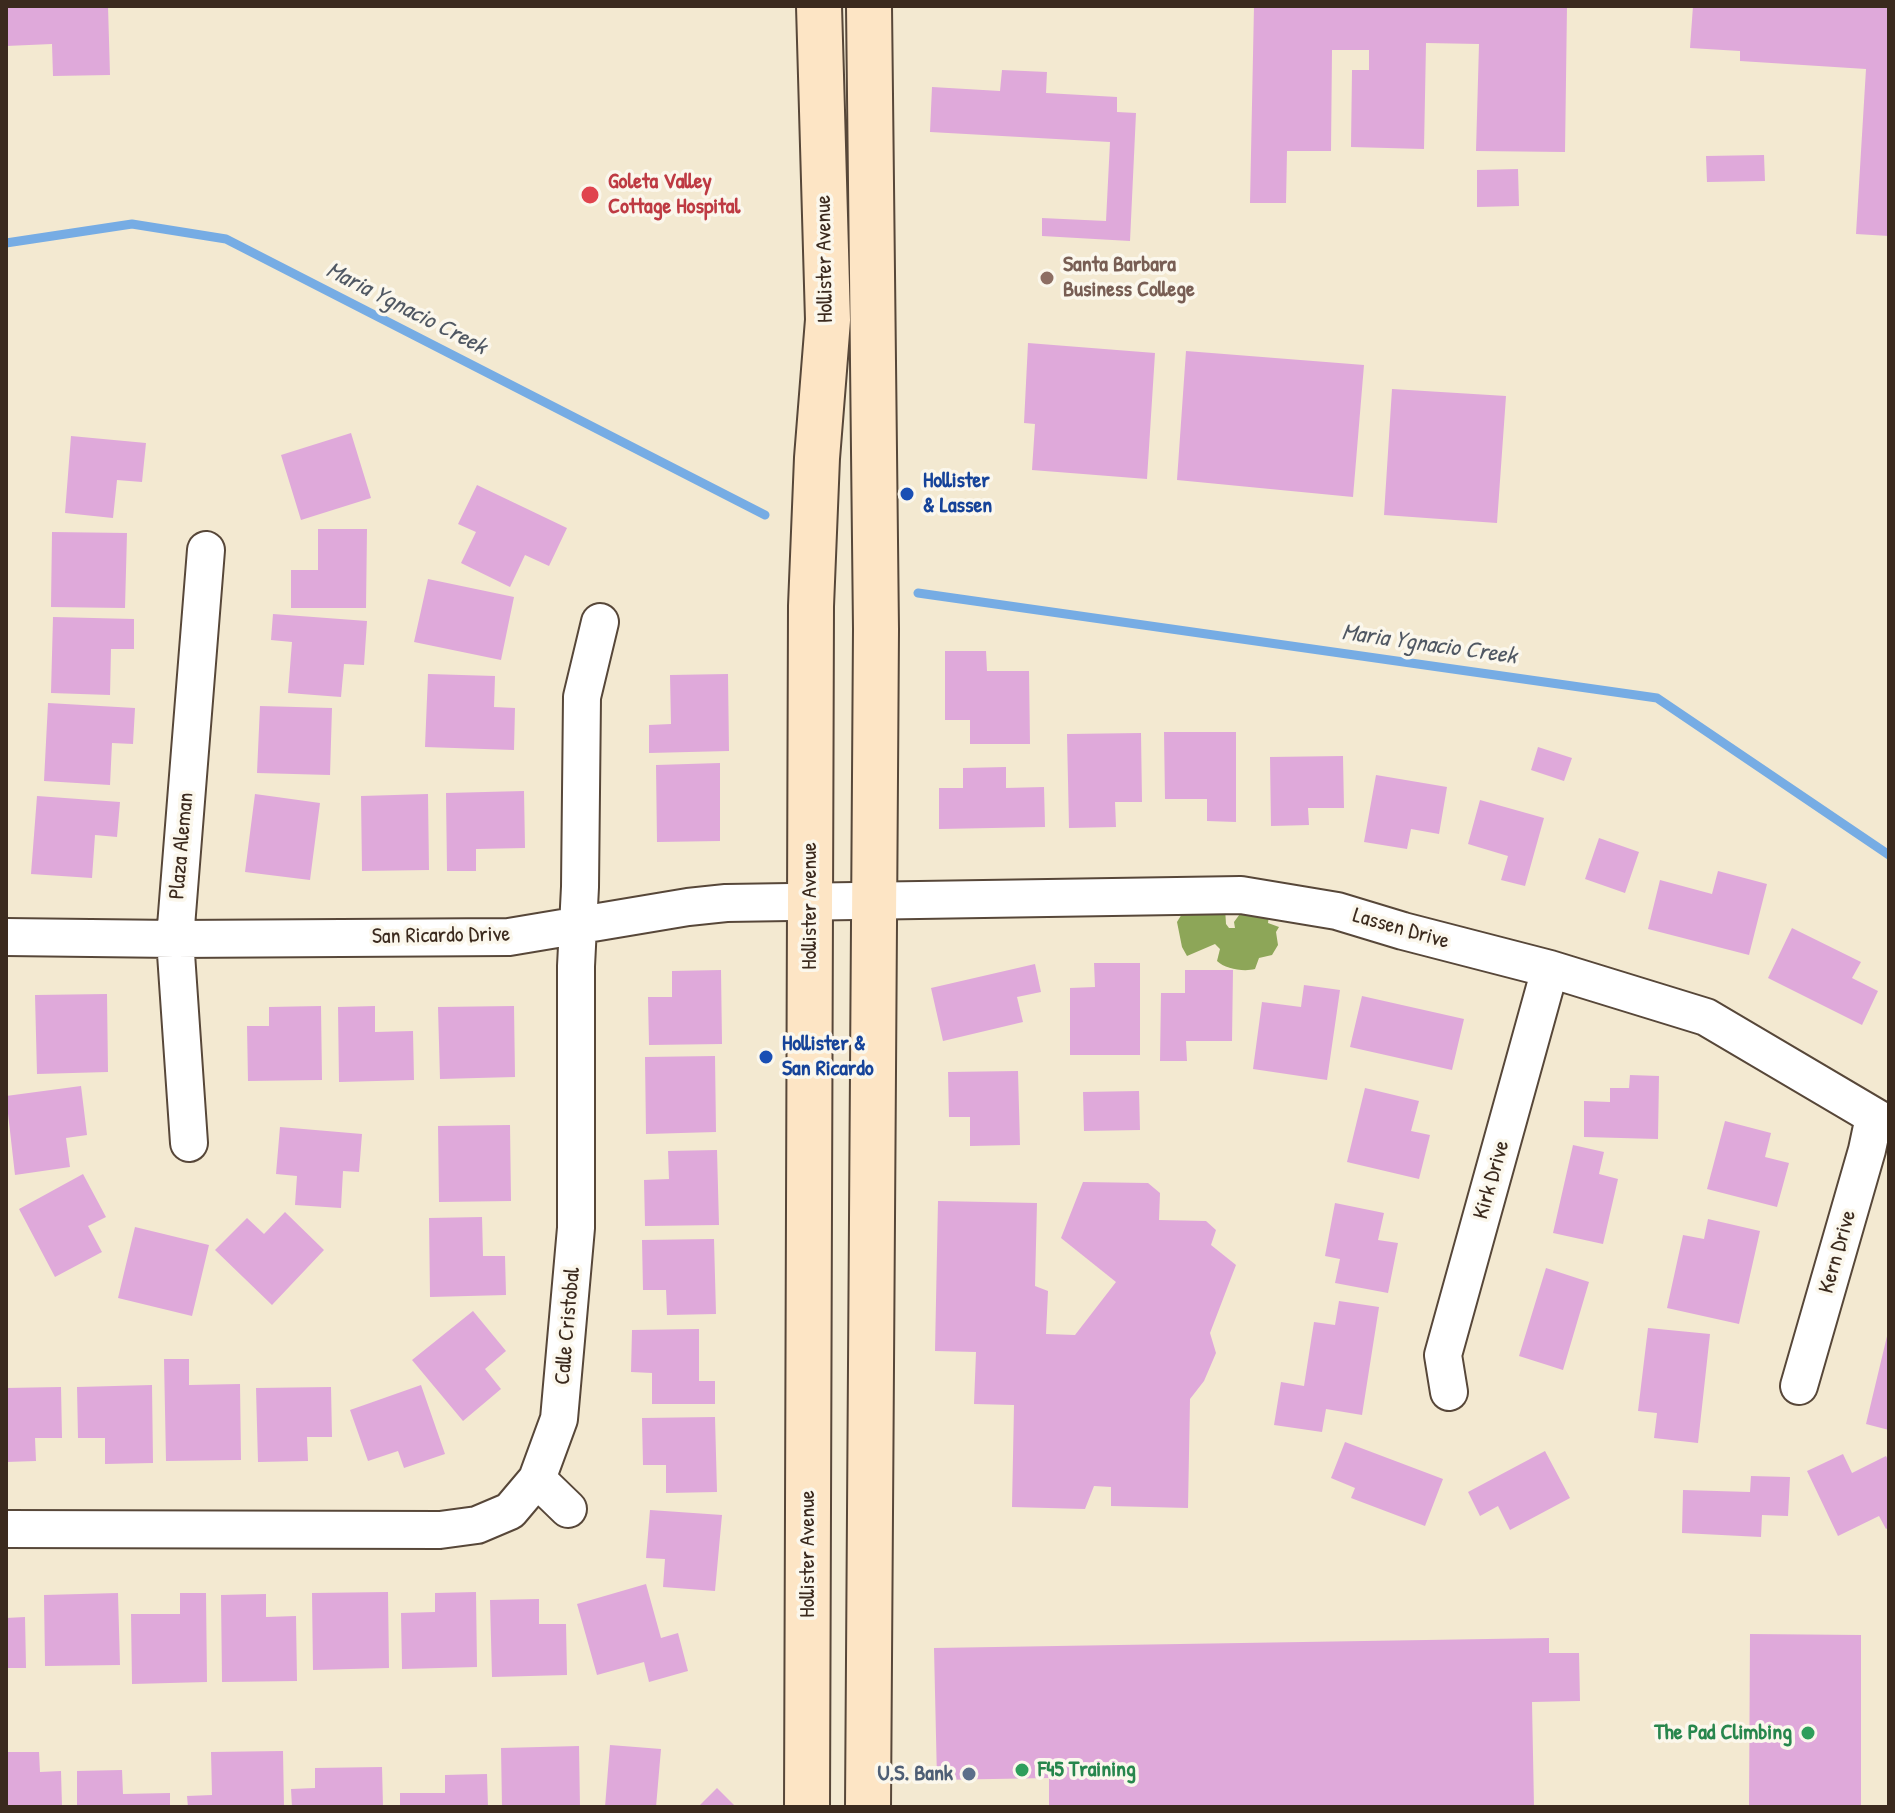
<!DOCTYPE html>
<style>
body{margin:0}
#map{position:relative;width:1895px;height:1813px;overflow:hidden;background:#f3e9d1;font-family:"Patrick Hand",sans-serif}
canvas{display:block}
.frame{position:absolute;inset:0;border:8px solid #3b2a1e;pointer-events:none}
</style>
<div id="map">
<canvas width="1895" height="1813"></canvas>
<div class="frame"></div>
</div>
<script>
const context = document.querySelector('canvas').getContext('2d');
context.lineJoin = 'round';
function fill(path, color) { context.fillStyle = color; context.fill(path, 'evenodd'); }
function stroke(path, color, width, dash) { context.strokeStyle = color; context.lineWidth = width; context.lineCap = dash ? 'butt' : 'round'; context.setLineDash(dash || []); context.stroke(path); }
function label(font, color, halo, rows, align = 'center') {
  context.font = font + ' "Patrick Hand",sans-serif'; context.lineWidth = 7; context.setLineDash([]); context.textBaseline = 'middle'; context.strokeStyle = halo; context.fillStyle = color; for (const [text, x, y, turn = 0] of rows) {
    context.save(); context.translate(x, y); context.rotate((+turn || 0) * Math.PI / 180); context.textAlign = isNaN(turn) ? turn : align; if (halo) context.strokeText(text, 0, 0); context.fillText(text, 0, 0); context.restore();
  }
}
const forest = new Path2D(`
 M1188,904L1225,908L1226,924L1229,928H1235L1234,922L1245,907L1269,915L1268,923L1279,927L1276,932L1278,945L1272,955L1259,958L1255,969C1244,972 1225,969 1217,961L1220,949L1215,944L1187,956L1182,947L1177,922Z`);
const stream = new Path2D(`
 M6,243L132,224L226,239L765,515
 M918,593L1657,698L1889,855`);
const building = new Path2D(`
 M6,6H108L110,75L53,76L52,44L6,46Z
 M1254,6H1567L1565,152L1476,151L1479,44L1426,43L1424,149L1351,147L1352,70H1369V50H1332L1331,151H1287L1286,203H1250Z
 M1693,6H1889V236L1856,234L1866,69L1740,61V51L1690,48Z
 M1002,70L1047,72L1046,93L1117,97V112L1136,113L1130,241L1042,236V218L1106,221L1110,142L930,132L932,87L1000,91Z
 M1764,155L1765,181L1707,182L1706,156Z
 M1518,169L1519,206L1477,207V170Z
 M1028,343L1155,353L1147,479L1032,470L1035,424L1024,423Z
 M1186,351L1364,365L1353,497L1177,480Z
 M1392,389L1506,396L1497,523L1384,515Z
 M351,433L371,498L301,520L281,455Z
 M71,436L146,443L142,482L117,480L113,518L65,513Z
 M477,485L567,528L549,566L525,555L510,587L461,563L476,532L458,524Z
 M318,529H367L366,608H291V570H318Z
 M52,532L127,533L125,608L51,607Z
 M428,579L514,597L501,660L414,642Z
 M273,614L367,621L364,665L344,664L341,697L288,693L292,642L271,640Z
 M53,617L134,619V649H111L110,695L51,693Z
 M945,651H986L987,671H1029L1030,744H970V720H945Z
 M428,674L495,676L494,707L515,708L514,750L425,747Z
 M728,674L729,751L649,753V725L671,724L670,675Z
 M48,703L135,708L133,744L112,743L110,785L44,781Z
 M260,706L332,708L330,775L257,773Z
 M1164,732H1236V822L1207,821V799H1165Z
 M1141,733L1142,802H1115L1116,827L1069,828L1067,734Z
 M1538,747L1572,758L1564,781L1531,770Z
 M1343,756L1344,808H1308L1309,825L1271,826L1270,757Z
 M720,763V841L657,842L656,765Z
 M1006,767V788L1044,787L1045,827L939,829V788H963V768Z
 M1376,775L1447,787L1439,834L1411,829L1407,849L1364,842Z
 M524,791L525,848L476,849V871H447L446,793Z
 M255,794L320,803L310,880L245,872Z
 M428,794L429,870L362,871L361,796Z
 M37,796L120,802L117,837L95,835L92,878L31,874Z
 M1480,800L1544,818L1525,886L1501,880L1508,856L1468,844Z
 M1599,838L1639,852L1625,893L1585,879Z
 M1718,871L1767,884L1749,955L1648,929L1660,880L1712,894Z
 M1792,928L1861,962L1852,978L1878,991L1862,1025L1768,978Z
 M1094,963H1140V1055H1070V988L1095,987Z
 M1035,964L1041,992L1017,997L1023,1022L943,1041L931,988Z
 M721,970L722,1044L649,1045L648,997H672V971Z
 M1185,970H1233L1232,1041H1186L1187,1061H1160L1161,993H1185Z
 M1304,985L1340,990L1327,1080L1253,1069L1262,1002L1301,1007Z
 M107,994L108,1072L37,1074L35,995Z
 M1362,996L1464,1019L1452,1070L1350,1047Z
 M321,1006L322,1080L248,1081L247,1026H269V1007Z
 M375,1006V1032L413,1031L414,1080L339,1082L338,1007Z
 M514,1006L515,1077L440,1079L438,1007Z
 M715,1056L716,1132L646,1134L645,1057Z
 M1018,1071L1020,1145L970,1146V1117H949L948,1072Z
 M1630,1075L1659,1076L1658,1139L1584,1137V1101L1610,1102V1088H1629Z
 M81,1086L87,1135L66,1138L70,1167L15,1175L6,1096Z
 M1365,1088L1419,1101L1411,1131L1430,1135L1419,1179L1347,1162Z
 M1139,1091L1140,1130L1084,1131L1083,1092Z
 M1725,1121L1771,1133L1765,1157L1789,1163L1777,1207L1707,1189Z
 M510,1125L511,1201L439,1202L438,1126Z
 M280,1127L362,1134L359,1172L343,1171L341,1208L295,1205L297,1176L276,1174Z
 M1573,1145L1604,1152L1599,1174L1618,1179L1603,1244L1553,1233Z
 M717,1150L719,1225L645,1226L644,1180L669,1179L668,1151Z
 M83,1174L106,1217L88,1226L102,1252L55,1277L19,1209Z
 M1083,1182L1148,1183L1160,1193L1159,1220L1206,1221L1216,1230L1211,1245L1236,1265L1210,1333L1216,1353L1204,1381L1190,1399L1188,1508L1111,1506V1487L1094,1486L1085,1509L1012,1507L1014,1405L974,1404L976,1352L935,1351L938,1201L1037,1203L1035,1286L1048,1291L1046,1334L1075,1335L1116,1282L1061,1238Z
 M1335,1203L1384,1213L1378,1240L1398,1243L1388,1293L1335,1283L1340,1259L1325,1256Z
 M285,1212L324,1250L272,1305L215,1250L247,1218L264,1234Z
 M482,1217L483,1256H505L506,1295L430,1297L429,1218Z
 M1708,1219L1760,1231L1739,1324L1667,1308L1683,1235L1704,1239Z
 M135,1227L209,1245L192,1316L118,1298Z
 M714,1239L716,1314L667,1315L666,1290H643L642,1240Z
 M1546,1268L1589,1282L1563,1370L1519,1356Z
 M1339,1301L1379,1307L1362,1415L1326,1409L1322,1432L1274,1425L1281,1382L1304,1386L1314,1322L1335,1325Z
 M473,1311L506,1351L485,1369L501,1389L463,1421L412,1360Z
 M1648,1328L1710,1334L1698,1443L1654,1438L1657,1413L1638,1411Z
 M699,1329V1381H715V1404H652V1373L631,1372L632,1330Z
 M1888,1332H1889V1430L1866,1424Z
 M164,1359H189V1385L240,1384L241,1460L166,1461Z
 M152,1385L153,1463L105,1464V1438H78L77,1387Z
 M421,1385L445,1454L404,1468L398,1451L368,1461L350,1410Z
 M61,1387L62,1438H35L36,1461L6,1462V1388Z
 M331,1387L332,1437H307L308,1461L258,1462L256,1388Z
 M715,1417L717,1492L666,1493V1465H643L642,1418Z
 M1345,1442L1443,1479L1425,1526L1351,1498L1355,1488L1331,1478Z
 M1545,1451L1570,1498L1510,1530L1498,1506L1480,1516L1468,1492Z
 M1843,1454L1852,1473L1886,1456L1889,1462V1527L1886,1529L1879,1516L1838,1536L1807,1471Z
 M1751,1476L1790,1477L1788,1516L1762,1515L1761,1537L1682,1533L1683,1490L1750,1492Z
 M650,1510L722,1515L715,1591L663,1587L665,1559L646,1558Z
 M646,1584L661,1638L678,1633L688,1671L649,1682L644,1662L597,1675L577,1604Z
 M388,1592L389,1668L313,1670L312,1593Z
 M476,1592L477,1667L402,1669L401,1613L435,1612V1593Z
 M118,1593L120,1665L45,1666L44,1595Z
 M180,1593H206L207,1682L132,1684L131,1614H180Z
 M266,1594V1617L296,1616L297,1681L222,1682L221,1595Z
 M539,1599V1624H566L567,1675L492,1677L490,1600Z
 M25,1617L26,1668H6V1618Z
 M1750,1634L1861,1635V1807H1749Z
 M1549,1638V1653H1579L1580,1701L1532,1702L1534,1807H1049V1778L937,1780L934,1648Z
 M610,1745L661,1749L656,1807H605Z
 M579,1746L580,1807H502L501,1748Z
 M283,1751L284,1807H188L187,1796L212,1795L211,1752Z
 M6,1752H39L40,1772L61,1771L62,1807H6Z
 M382,1767L383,1807H292L291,1789L315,1788V1768Z
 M122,1770L123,1794L170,1793V1807H77V1771Z
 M487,1774L488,1807H400V1793H445V1775Z
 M717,1788L736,1807H698Z`);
const minor = new Path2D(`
 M6,937L175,939L509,937L688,907L726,903L1241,895L1337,911L1403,931L1550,969L1706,1017L1889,1125
 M189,1143L175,939L206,550
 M1799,1386L1867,1150L1874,1117
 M1449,1392L1443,1355L1550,969
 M537,1479L568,1509
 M6,1529L440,1530L477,1525L510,1511L537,1479L559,1419L576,1228V966L580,887L582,697L600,622`);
const secondary = new Path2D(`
 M807,1807L811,606L817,458L828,320L819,6
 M868,1807L876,629L869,6`);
const markers = [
 [590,195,10,"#e0444e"],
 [1047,278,8,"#8d6e63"],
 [907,494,8,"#1a4fb4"],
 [766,1057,8,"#1a4fb4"],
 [1808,1733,8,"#2e9e5b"],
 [1022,1770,8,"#2e9e5b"],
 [969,1774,8,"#5c6f8a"]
];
const healthNames = [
 ["Goleta Valley",608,182],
 ["Cottage Hospital",608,207]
];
const streetNames = [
 ["Hollister Avenue",825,259,-91],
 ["Plaza Aleman",182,846,-85],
 ["Hollister Avenue",810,906,-90],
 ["Lassen Drive",1401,929,16],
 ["San Ricardo Drive",441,936,-1],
 ["Kirk Drive",1492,1180,-74],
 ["Kern Drive",1838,1252,-74],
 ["Calle Cristobal",568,1326,-85],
 ["Hollister Avenue",808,1554,-90]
];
const educationNames = [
 ["Santa Barbara",1063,265],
 ["Business College",1063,290]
];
const transitNames = [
 ["Hollister",923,481],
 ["& Lassen",923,506],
 ["Hollister &",782,1044],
 ["San Ricardo",782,1069]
];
const leisureNames = [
 ["The Pad Climbing",1792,1733],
 ["F45 Training",1038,1770,"left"]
];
const serviceNames = [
 ["U.S. Bank",953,1774]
];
const waterNames = [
 ["Maria Ygnacio Creek",406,309,27],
 ["Maria Ygnacio Creek",1429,645,8]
];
fill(forest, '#8da658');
stroke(stream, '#76ace4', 9);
fill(building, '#dfa9da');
stroke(minor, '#574739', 40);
stroke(secondary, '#574739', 48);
stroke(minor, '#fff', 36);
stroke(secondary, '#fde5c5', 44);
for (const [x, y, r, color] of markers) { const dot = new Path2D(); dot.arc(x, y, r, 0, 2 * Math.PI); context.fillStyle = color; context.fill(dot); stroke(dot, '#fbf7ec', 3); }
label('bold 22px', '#be3a42', '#fbf7ec', healthNames, 'left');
label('22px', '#3b2a1e', '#fbf7ec', streetNames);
label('bold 22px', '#785e54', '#fbf7ec', educationNames, 'left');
label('bold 22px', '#164399', '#fbf7ec', transitNames, 'left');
label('bold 22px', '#27864d', '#fbf7ec', leisureNames, 'right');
label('bold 22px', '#4e5e75', '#fbf7ec', serviceNames, 'right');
label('italic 24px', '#505863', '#fbf7ec', waterNames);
</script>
